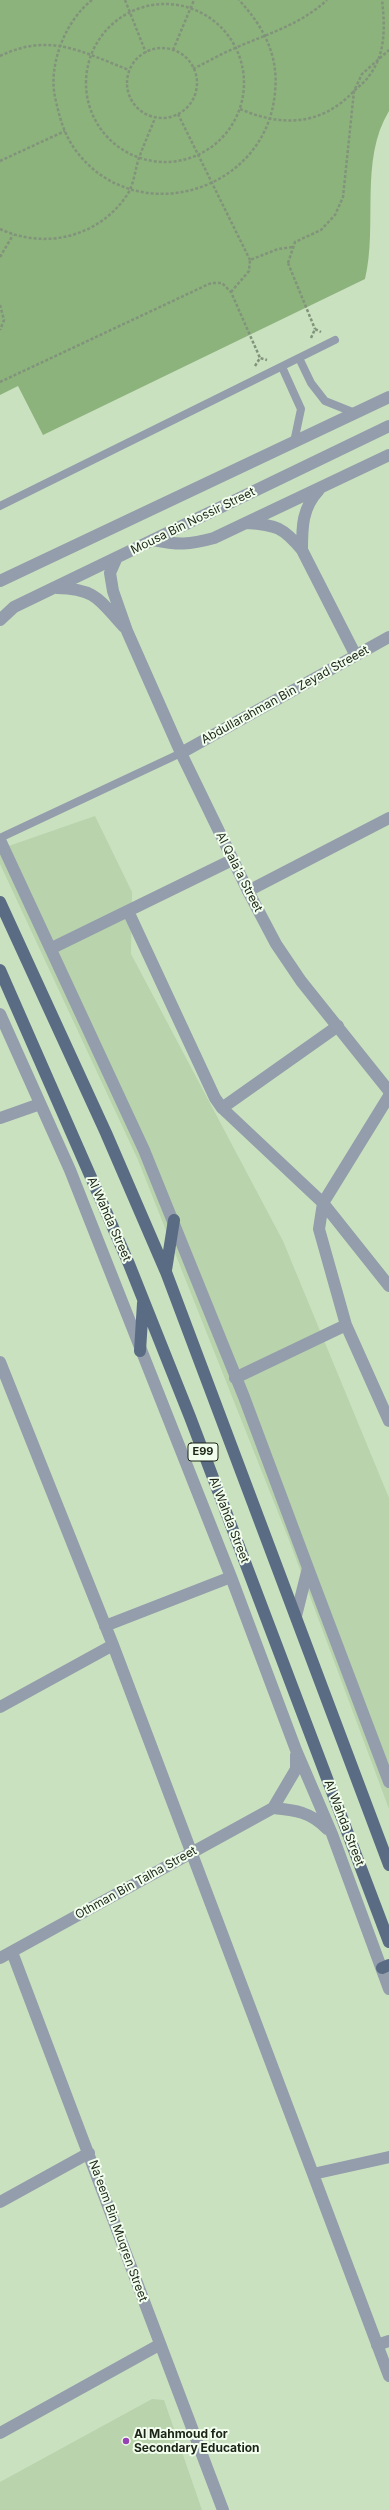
<!DOCTYPE html>
<style>
body{margin:0}
canvas{display:block;background:#c9e1bf}
</style>
<canvas width="389" height="2510"></canvas>
<script>
const context = document.querySelector('canvas').getContext('2d');
context.lineJoin = 'round';
function fill(path, color) { context.fillStyle = color; context.fill(path, 'evenodd'); }
function stroke(path, color, width, dash) { context.strokeStyle = color; context.lineWidth = width; context.lineCap = dash ? 'butt' : 'round'; context.setLineDash(dash || []); context.stroke(path); }
function label(font, color, halo, rows, align = 'center') {
  context.font = font + ' Inter,sans-serif'; context.lineWidth = 4; context.setLineDash([]); context.textBaseline = 'middle'; context.strokeStyle = halo; context.fillStyle = color; for (const [text, x, y, turn = 0] of rows) {
    context.save(); context.translate(x, y); context.rotate((+turn || 0) * Math.PI / 180); context.textAlign = isNaN(turn) ? turn : align; if (halo) context.strokeText(text, 0, 0); context.fillText(text, 0, 0); context.restore();
  }
}
const built = new Path2D(`
 M95,816L132,892L131,954L283,1241L389,1498V1809L289,1540L138,1160L0,864V849Z
 M152,2399L164,2400L202,2510H0V2482Z`);
const green = new Path2D(`
 M0,0H389V111C359,160 378,226 365,279L43,435L18,386L0,395Z`);
const path = new Path2D(`
 M92,0C66,20 48,64 55,97C59,115 63,132 74,148C133,232 267,193 275,92C279,55 263,26 239,0
 M125,0L146,53
 M86 83a79 79 0 1 1 158 0a79 79 0 1 1-158 0Z
 M127 83a35 35 0 1 1 70 0a35 35 0 1 1-70 0Z
 M173,50L194,0
 M0,56C50,32 82,52 129,70
 M193,69C207,62 221,54 235,48C267,34 300,25 327,0
 M240,109C282,127 321,126 354,91C359,86 365,82 369,76C386,54 385,26 382,0
 M178,114L250,260
 M0,161L65,131
 M0,229C45,250 99,237 127,195C134,185 135,169 139,158C144,144 150,131 155,118
 M0,257L13,235
 M288,263L295,242L321,230L335,215L343,197L354,91L362,74L389,50
 M288,263L315,329
 M231,292L249,271L250,260L278,249L293,247
 M0,305L4,320L0,330
 M311,338L315,329L321,332
 M255,366L260,358L267,360
 M0,382L211,283H222L231,292L260,358`);
const service = new Path2D(`
 M299,358L311,383L325,401L355,413
 M282,367L301,409L294,442
 M0,506L335,340
 M0,838L181,753`);
const minor = new Path2D(`
 M247,523C276,525 283,527 302,550L355,654
 M153,540C178,545 189,545 214,538L389,455
 M302,550C302,527 302,508 319,490
 M181,753L389,637
 M0,840L144,1150L244,1397L308,1568L296,1616
 M248,891L389,818
 M128,911L215,1098L222,1108L338,1026
 M52,948L232,860
 M0,1014L70,1170L231,1577L296,1750L332,1834L389,1989
 M389,1096L323,1203L319,1229L346,1325L389,1421
 M222,1108L323,1203L389,1286
 M0,1118L40,1104
 M0,1362L113,1645L313,2174
 M235,1378L346,1325
 M308,1568L389,1782
 M105,1626L231,1577
 M0,1707L113,1645
 M273,1808C295,1810 311,1812 327,1829
 M12,1952L223,2510
 M0,1958L273,1808L296,1769V1755
 M389,2157L313,2174L389,2376
 M0,2202L89,2153
 M377,2345L389,2341
 M0,2433L159,2345`);
const tertiary = new Path2D(`
 M117,557L110,573L113,591L127,631L181,753L248,891L276,944L301,981L389,1091
 M0,581L389,397
 M57,588C97,589 99,600 124,627
 M0,620L14,607L389,426`);
const primary = new Path2D(`
 M0,902L106,1133L166,1272L389,1865
 M0,970L129,1264L190,1417L389,1942
 M166,1270L174,1220
 M140,1351L143,1303
 M382,1968L389,1965`);
const markers = [
 [126,2441,4,"#9644b3"]
];
const shields = [
 [203,1452,30]
];
const shieldNames = [
 ["E99",203,1452]
];
const streetNames = [
 ["Mousa Bin Nossir Street",193,521,-26],
 ["Abdullarahman Bin Zeyad Streeet",285,695,-29],
 ["Al Qala'a Street",239,872,63],
 ["Al Wahda Street",109,1219,66],
 ["Al Wahda Street",229,1520,69],
 ["Al Wahda Street",344,1823,69],
 ["Othman Bin Talha Street",136,1883,-29],
 ["Na'eem Bin Muqren Street",118,2231,70]
];
const poiNames = [
 ["Al Mahmoud for",134,2434],
 ["Secondary Education",134,2448]
];
fill(built, '#b9d3ad');
fill(green, '#8db37d');
stroke(path, '#81937a', 2.5, [3, 2]);
stroke(service, '#939dab', 8);
stroke(minor, '#939dab', 12);
stroke(tertiary, '#939dab', 12);
stroke(primary, '#5a6b84', 12);
for (const [x, y, r, color] of markers) { const dot = new Path2D(); dot.arc(x, y, r, 0, 2 * Math.PI); context.fillStyle = color; context.fill(dot); stroke(dot, '#f2feed', 1.5); }
for (const [x, y, w] of shields) { const box = new Path2D(); box.roundRect(x - w / 2, y - 9, w, 18, 3); context.fillStyle = '#f2feed'; context.fill(box); stroke(box, '#1c2418', 1); }
label('bold 11px', '#1c2418', null, shieldNames);
label('12px', '#1c2418', '#f2feed', streetNames);
label('bold 12px', '#1c2418', '#f2feed', poiNames, 'left');
</script>
